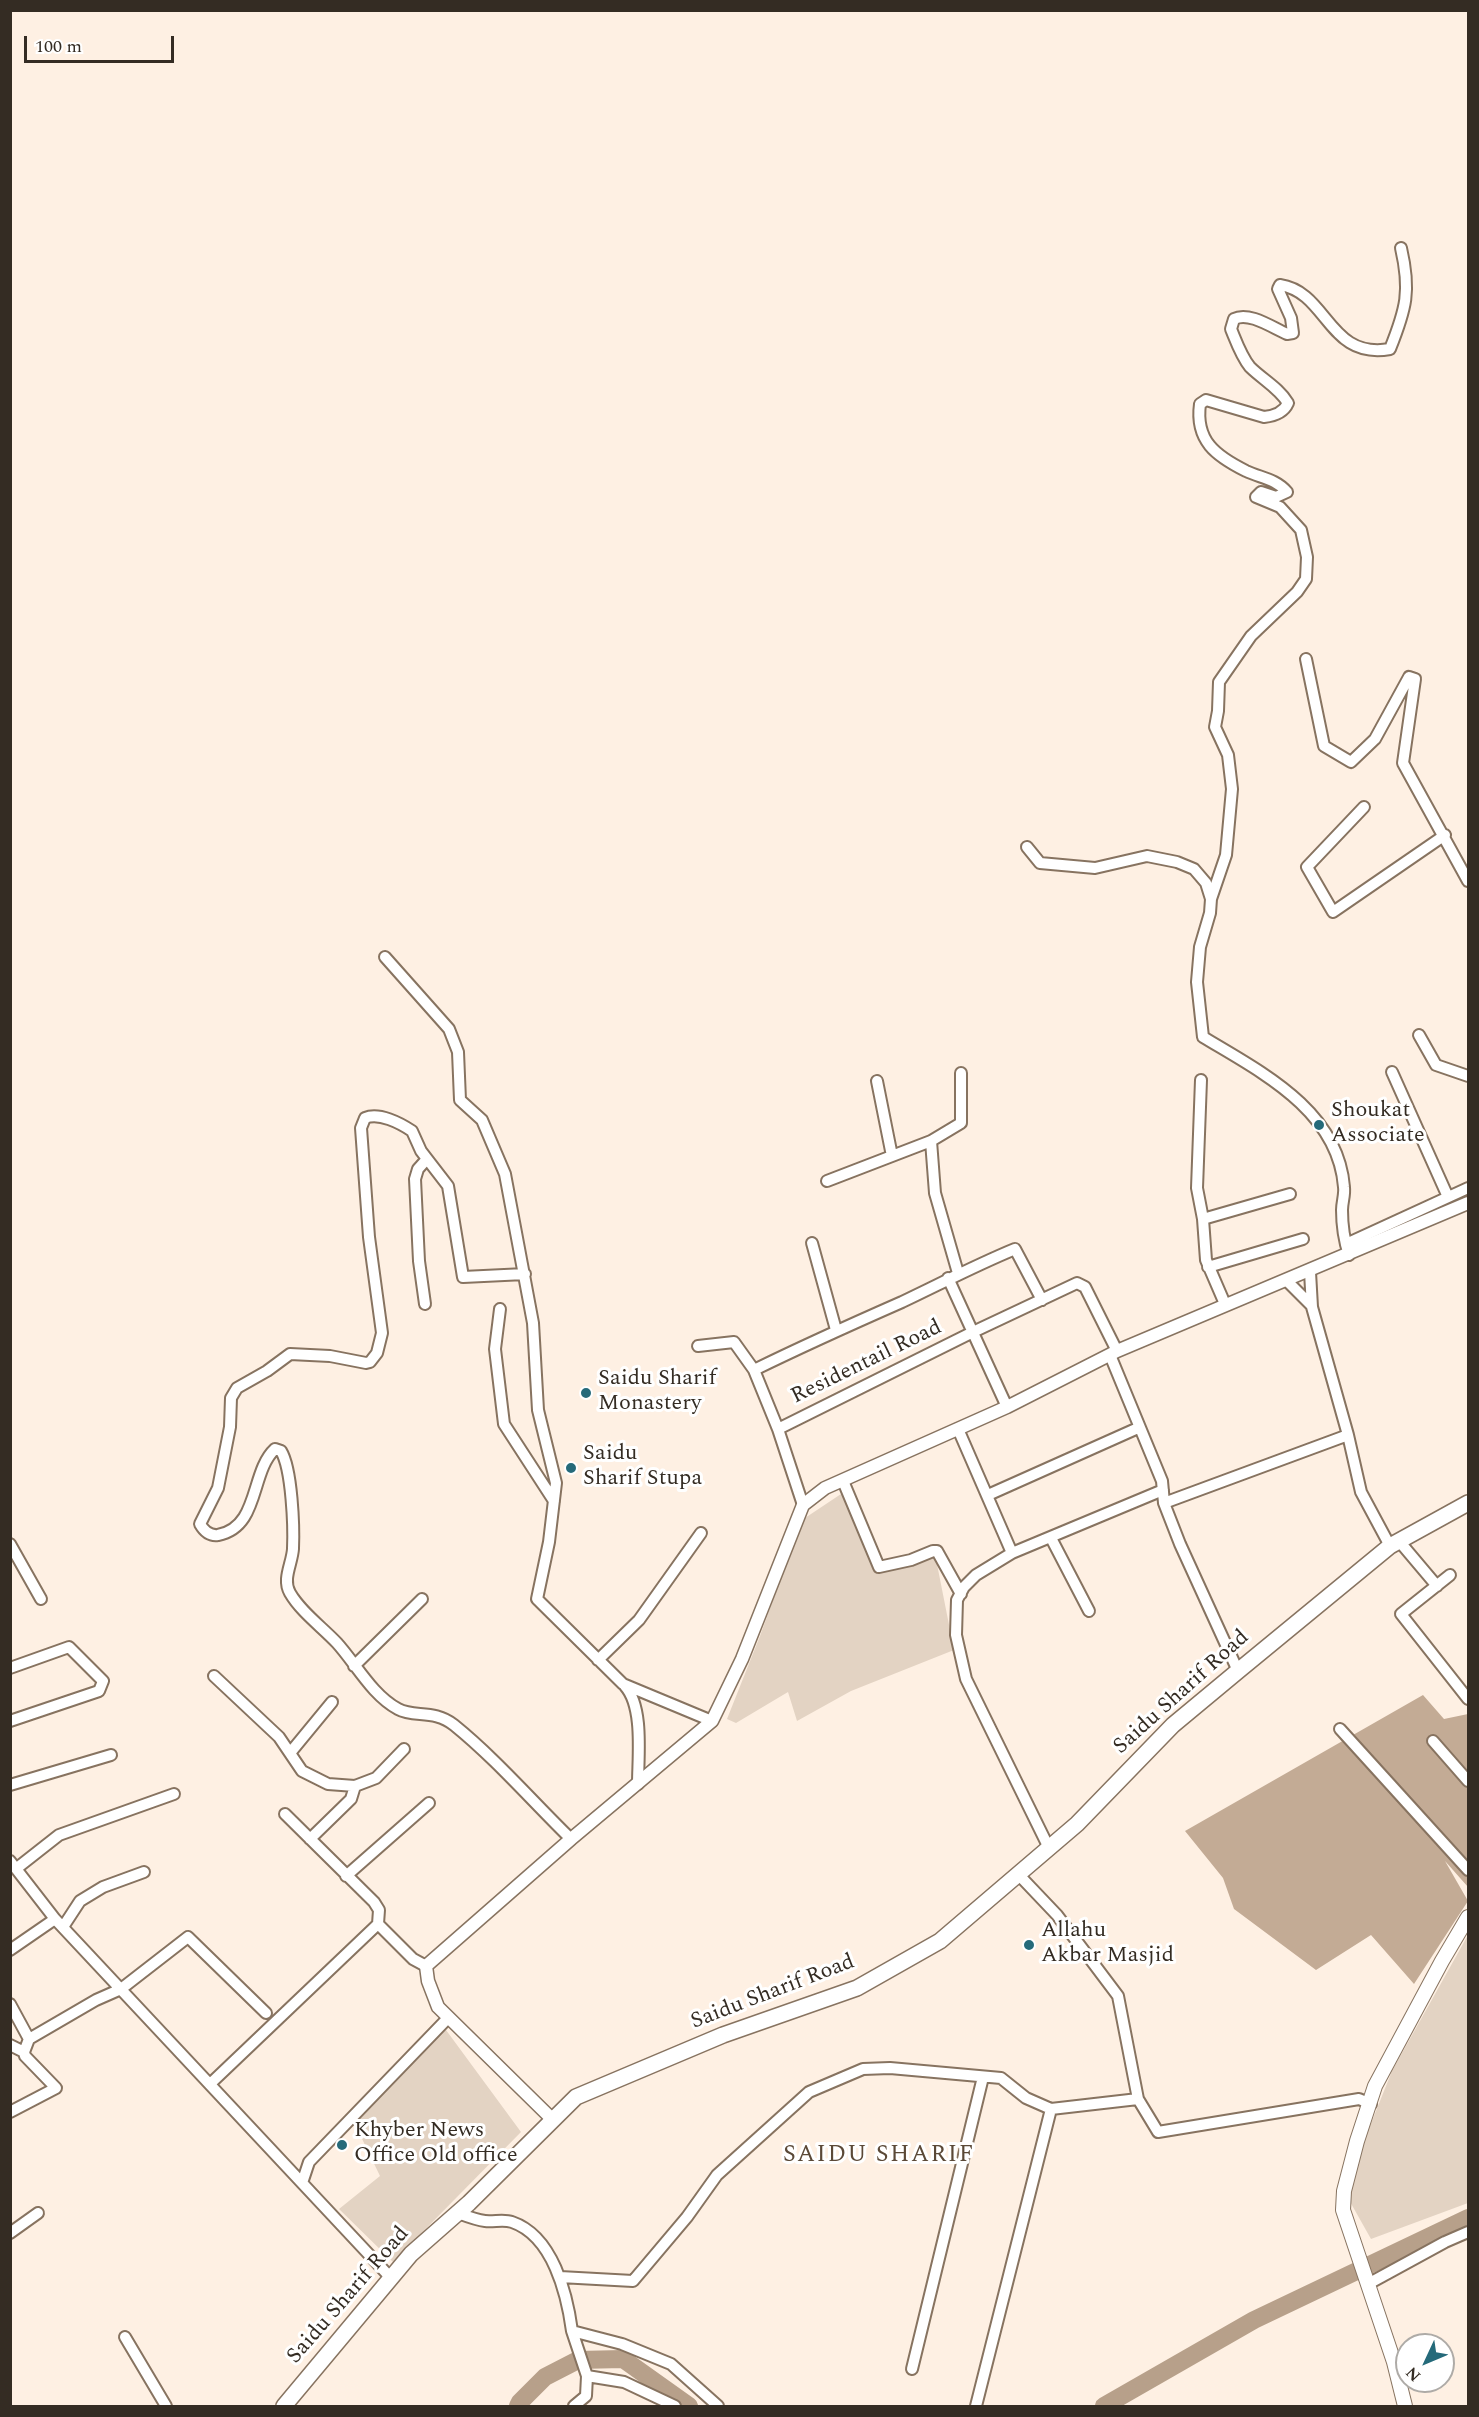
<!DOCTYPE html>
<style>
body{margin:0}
#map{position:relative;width:1479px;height:2417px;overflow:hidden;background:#fef0e3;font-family:Spectral,serif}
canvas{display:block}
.frame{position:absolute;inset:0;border:12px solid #342c23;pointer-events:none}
.north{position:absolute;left:1395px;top:2333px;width:60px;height:60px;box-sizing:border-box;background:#fff;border:2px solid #aeaba7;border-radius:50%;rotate:226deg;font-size:16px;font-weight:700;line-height:24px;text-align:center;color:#342c23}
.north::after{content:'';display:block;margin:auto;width:21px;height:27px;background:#256a7a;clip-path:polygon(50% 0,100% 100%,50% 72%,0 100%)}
.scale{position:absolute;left:24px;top:36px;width:150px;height:27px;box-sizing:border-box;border:3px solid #342c23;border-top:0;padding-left:8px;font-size:18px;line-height:21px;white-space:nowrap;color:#342c23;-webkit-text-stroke:4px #fff;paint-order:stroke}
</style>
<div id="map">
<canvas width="1479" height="2417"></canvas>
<div class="frame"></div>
<div class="north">N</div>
<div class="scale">100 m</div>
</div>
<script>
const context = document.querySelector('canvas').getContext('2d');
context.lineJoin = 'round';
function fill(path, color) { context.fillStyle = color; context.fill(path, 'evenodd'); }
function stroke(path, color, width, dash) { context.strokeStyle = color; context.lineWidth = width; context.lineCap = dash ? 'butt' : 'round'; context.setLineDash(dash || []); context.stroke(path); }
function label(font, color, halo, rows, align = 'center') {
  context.font = font + ' Spectral,serif'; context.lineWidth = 6; context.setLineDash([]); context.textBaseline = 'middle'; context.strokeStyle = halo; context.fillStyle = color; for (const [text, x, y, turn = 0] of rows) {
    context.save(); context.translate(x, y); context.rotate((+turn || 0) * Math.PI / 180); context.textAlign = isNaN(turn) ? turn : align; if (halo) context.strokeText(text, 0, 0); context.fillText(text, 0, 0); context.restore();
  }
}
const green = new Path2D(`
 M844,1492L877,1573L935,1554L954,1650L851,1691L797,1721L788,1692L736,1723L727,1719L760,1636L802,1520Z
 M1468,1935V2203L1371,2239L1344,2191L1392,2071Z
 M446,2030L521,2132L393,2262L339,2209L380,2176L351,2116Z`);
const forest = new Path2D(`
 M1423,1695L1444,1719L1468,1714V1887L1445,1861L1468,1901L1414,1984L1371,1935L1316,1970L1234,1909L1223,1878L1185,1831Z`);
const river = new Path2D(`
 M518,2406L520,2402L545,2377L578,2360L623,2359L689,2406
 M1104,2406L1254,2320L1468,2218`);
const minor = new Path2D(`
 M1306,659L1324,746L1351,762L1375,739L1409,677L1415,679L1403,763L1468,881
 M1364,807L1307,867L1333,912L1445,835
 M1027,847L1040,863L1095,868L1147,856L1177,862L1194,869L1206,883L1211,899L1210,913L1200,947L1197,982L1203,1037C1261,1072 1338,1110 1344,1187C1345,1195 1342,1202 1342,1210C1342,1226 1344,1240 1349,1255
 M1211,899L1226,855L1232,789L1228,755L1215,727L1218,711L1219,682L1251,636L1297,592L1306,579L1307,557L1301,530L1280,507L1256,497L1261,492L1276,497L1287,492C1276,479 1261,478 1246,471C1216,456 1195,441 1200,404L1206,400L1264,417C1274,416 1284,412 1288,403C1279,388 1262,379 1250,367C1241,356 1236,341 1231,329L1234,319C1249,311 1273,328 1287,334L1293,333L1291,318L1278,289L1280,285C1328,292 1328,360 1390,349C1406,309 1411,291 1401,248
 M385,957L449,1029L458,1052L460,1100L482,1120L505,1174L533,1323L538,1410L556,1483L549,1542L537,1599L623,1684L712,1721
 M1419,1035L1436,1065L1468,1076
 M1392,1072L1448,1197
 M1201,1080L1197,1188L1203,1219L1206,1260L1225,1304
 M877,1081L892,1156
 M931,1141L935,1193L958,1273
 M827,1181L931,1141L961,1123V1073
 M1203,1219L1290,1194
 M812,1243L836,1330
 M1346,1244L1468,1188
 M1208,1267L1303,1239
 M1310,1272L1312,1307L1348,1435L1361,1492L1390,1546
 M525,1274L463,1277L448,1186L421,1151L412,1131C400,1123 379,1112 365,1118L361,1128L369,1237L382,1333L377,1353L370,1362L366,1363L330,1356L290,1354L267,1371L237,1388L231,1398L230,1427L218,1488L200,1524C204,1531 210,1536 218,1535C260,1527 250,1472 275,1449L281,1451C292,1469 294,1527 293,1549C292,1564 282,1579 290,1593C301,1612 322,1627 337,1643C356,1664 372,1695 398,1709C414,1718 434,1709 454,1725C496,1759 532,1801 571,1839
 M948,1278L1007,1407
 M1286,1280L1312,1306
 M425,1304L419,1261L415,1179L418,1169L427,1159
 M500,1309L495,1349L504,1424L554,1501
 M698,1346L734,1342L754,1370L778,1429L803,1505
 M1110,1355L1162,1481L1164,1503L1180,1544L1238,1671
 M754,1370C803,1346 852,1324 902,1302C940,1284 976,1265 1015,1249L1042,1300
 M778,1429L973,1332L1077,1283L1085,1287L1117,1351
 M958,1429L1012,1553
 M843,1481L879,1567L911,1560L933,1551H937L961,1594
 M988,1495L1138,1428
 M1164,1503L1348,1435
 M1051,1538L1089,1611
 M1399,1541L1437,1586
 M10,1544L41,1599
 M1450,1575L1401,1614L1468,1699
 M598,1660L639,1620L701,1533
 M354,1666L422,1599
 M10,1668L69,1647L103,1681L99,1691L10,1721
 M214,1676L279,1737L302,1771L328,1784L355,1786L376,1778L404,1749
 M625,1686C644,1707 638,1757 638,1784
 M1340,1729L1468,1870
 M1433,1741L1468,1781
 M290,1753L332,1702
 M10,1785L111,1755
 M310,1839L351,1799L355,1786
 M1049,1848L966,1679L956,1635L957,1600L964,1587L976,1575L1012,1553L1163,1490
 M10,1861L55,1919L391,2278
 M17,1868L59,1835L174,1794
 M1018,1874L1057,1915L1118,1996L1138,2099L1158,2132L1359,2099L1371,2104
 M346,1876L429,1803
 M378,1924L413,1959L426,1966
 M63,1927L80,1901L103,1887L144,1872
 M10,1950L55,1919
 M10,2004L29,2039L24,2052L25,2056L56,2088L10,2112
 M29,2039L96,2000L121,1989L188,1937L266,2013
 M10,2045L24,2052
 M210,2084L378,1924L379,1910L374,1902L285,1814
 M302,2183L309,2162L448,2018
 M458,2213C466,2216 476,2220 485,2221C494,2222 504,2219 512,2222C553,2236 567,2294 572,2331L622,2344L671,2364L718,2406
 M10,2233L38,2213
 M560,2277L633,2281L687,2217L717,2175L809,2092L863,2069L890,2068L1001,2078L1026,2098L1051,2109L1138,2099
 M1368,2284L1445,2242L1468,2232
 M572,2331L587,2376
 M125,2337L166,2406
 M912,2369L983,2077
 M574,2406L586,2396L587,2376L624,2382L675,2406
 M976,2406L1051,2109`);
const tertiary = new Path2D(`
 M552,2119L438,2007L428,1981L426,1966L571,1839L712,1721L742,1659L803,1505L825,1488L1007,1407L1117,1351L1468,1203`);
const secondary = new Path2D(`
 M1405,2406L1394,2362L1343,2210L1344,2191L1357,2141L1375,2086L1442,1961L1468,1917`);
const primary = new Path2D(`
 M284,2406L411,2254L469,2203L576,2097L723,2035L857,1988L940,1941L1077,1824L1173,1725L1238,1671L1390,1546L1468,1503`);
const markers = [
 [1319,1125,6,"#256a7a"],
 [586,1393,6,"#256a7a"],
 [571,1468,6,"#256a7a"],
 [1029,1945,6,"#256a7a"],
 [342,2145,6,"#256a7a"]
];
const poiNames = [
 ["Shoukat",1331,1112],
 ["Associate",1331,1137],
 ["Saidu Sharif",598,1380],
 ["Monastery",598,1405],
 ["Saidu",583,1455],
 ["Sharif Stupa",583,1480],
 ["Allahu",1041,1932],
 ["Akbar Masjid",1041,1957],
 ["Khyber News",354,2132],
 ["Office Old office",354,2157]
];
const streetNames = [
 ["Residentail Road",867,1363,-26],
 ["Saidu Sharif Road",1182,1693,-42],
 ["Saidu Sharif Road",773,1993,-21],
 ["Saidu Sharif Road",349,2296,-49]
];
const neighbourhoodNames = [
 ["SAIDU SHARIF",879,2156]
];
fill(green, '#e3d3c3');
fill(forest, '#c3ab95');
stroke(river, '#b7a08a', 18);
stroke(minor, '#877360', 14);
stroke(tertiary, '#877360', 15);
stroke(secondary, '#877360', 16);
stroke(primary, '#877360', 18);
stroke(minor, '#fff', 10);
stroke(tertiary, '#fff', 12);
stroke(secondary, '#fff', 14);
stroke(primary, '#fff', 15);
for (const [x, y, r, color] of markers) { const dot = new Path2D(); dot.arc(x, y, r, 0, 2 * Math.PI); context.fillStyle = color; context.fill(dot); stroke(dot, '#fff', 2); }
label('22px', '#342c23', '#fff', poiNames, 'left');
label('22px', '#342c23', '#fff', streetNames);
context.letterSpacing = '1.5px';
label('24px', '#5b4937', '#fff', neighbourhoodNames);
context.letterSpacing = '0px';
</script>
